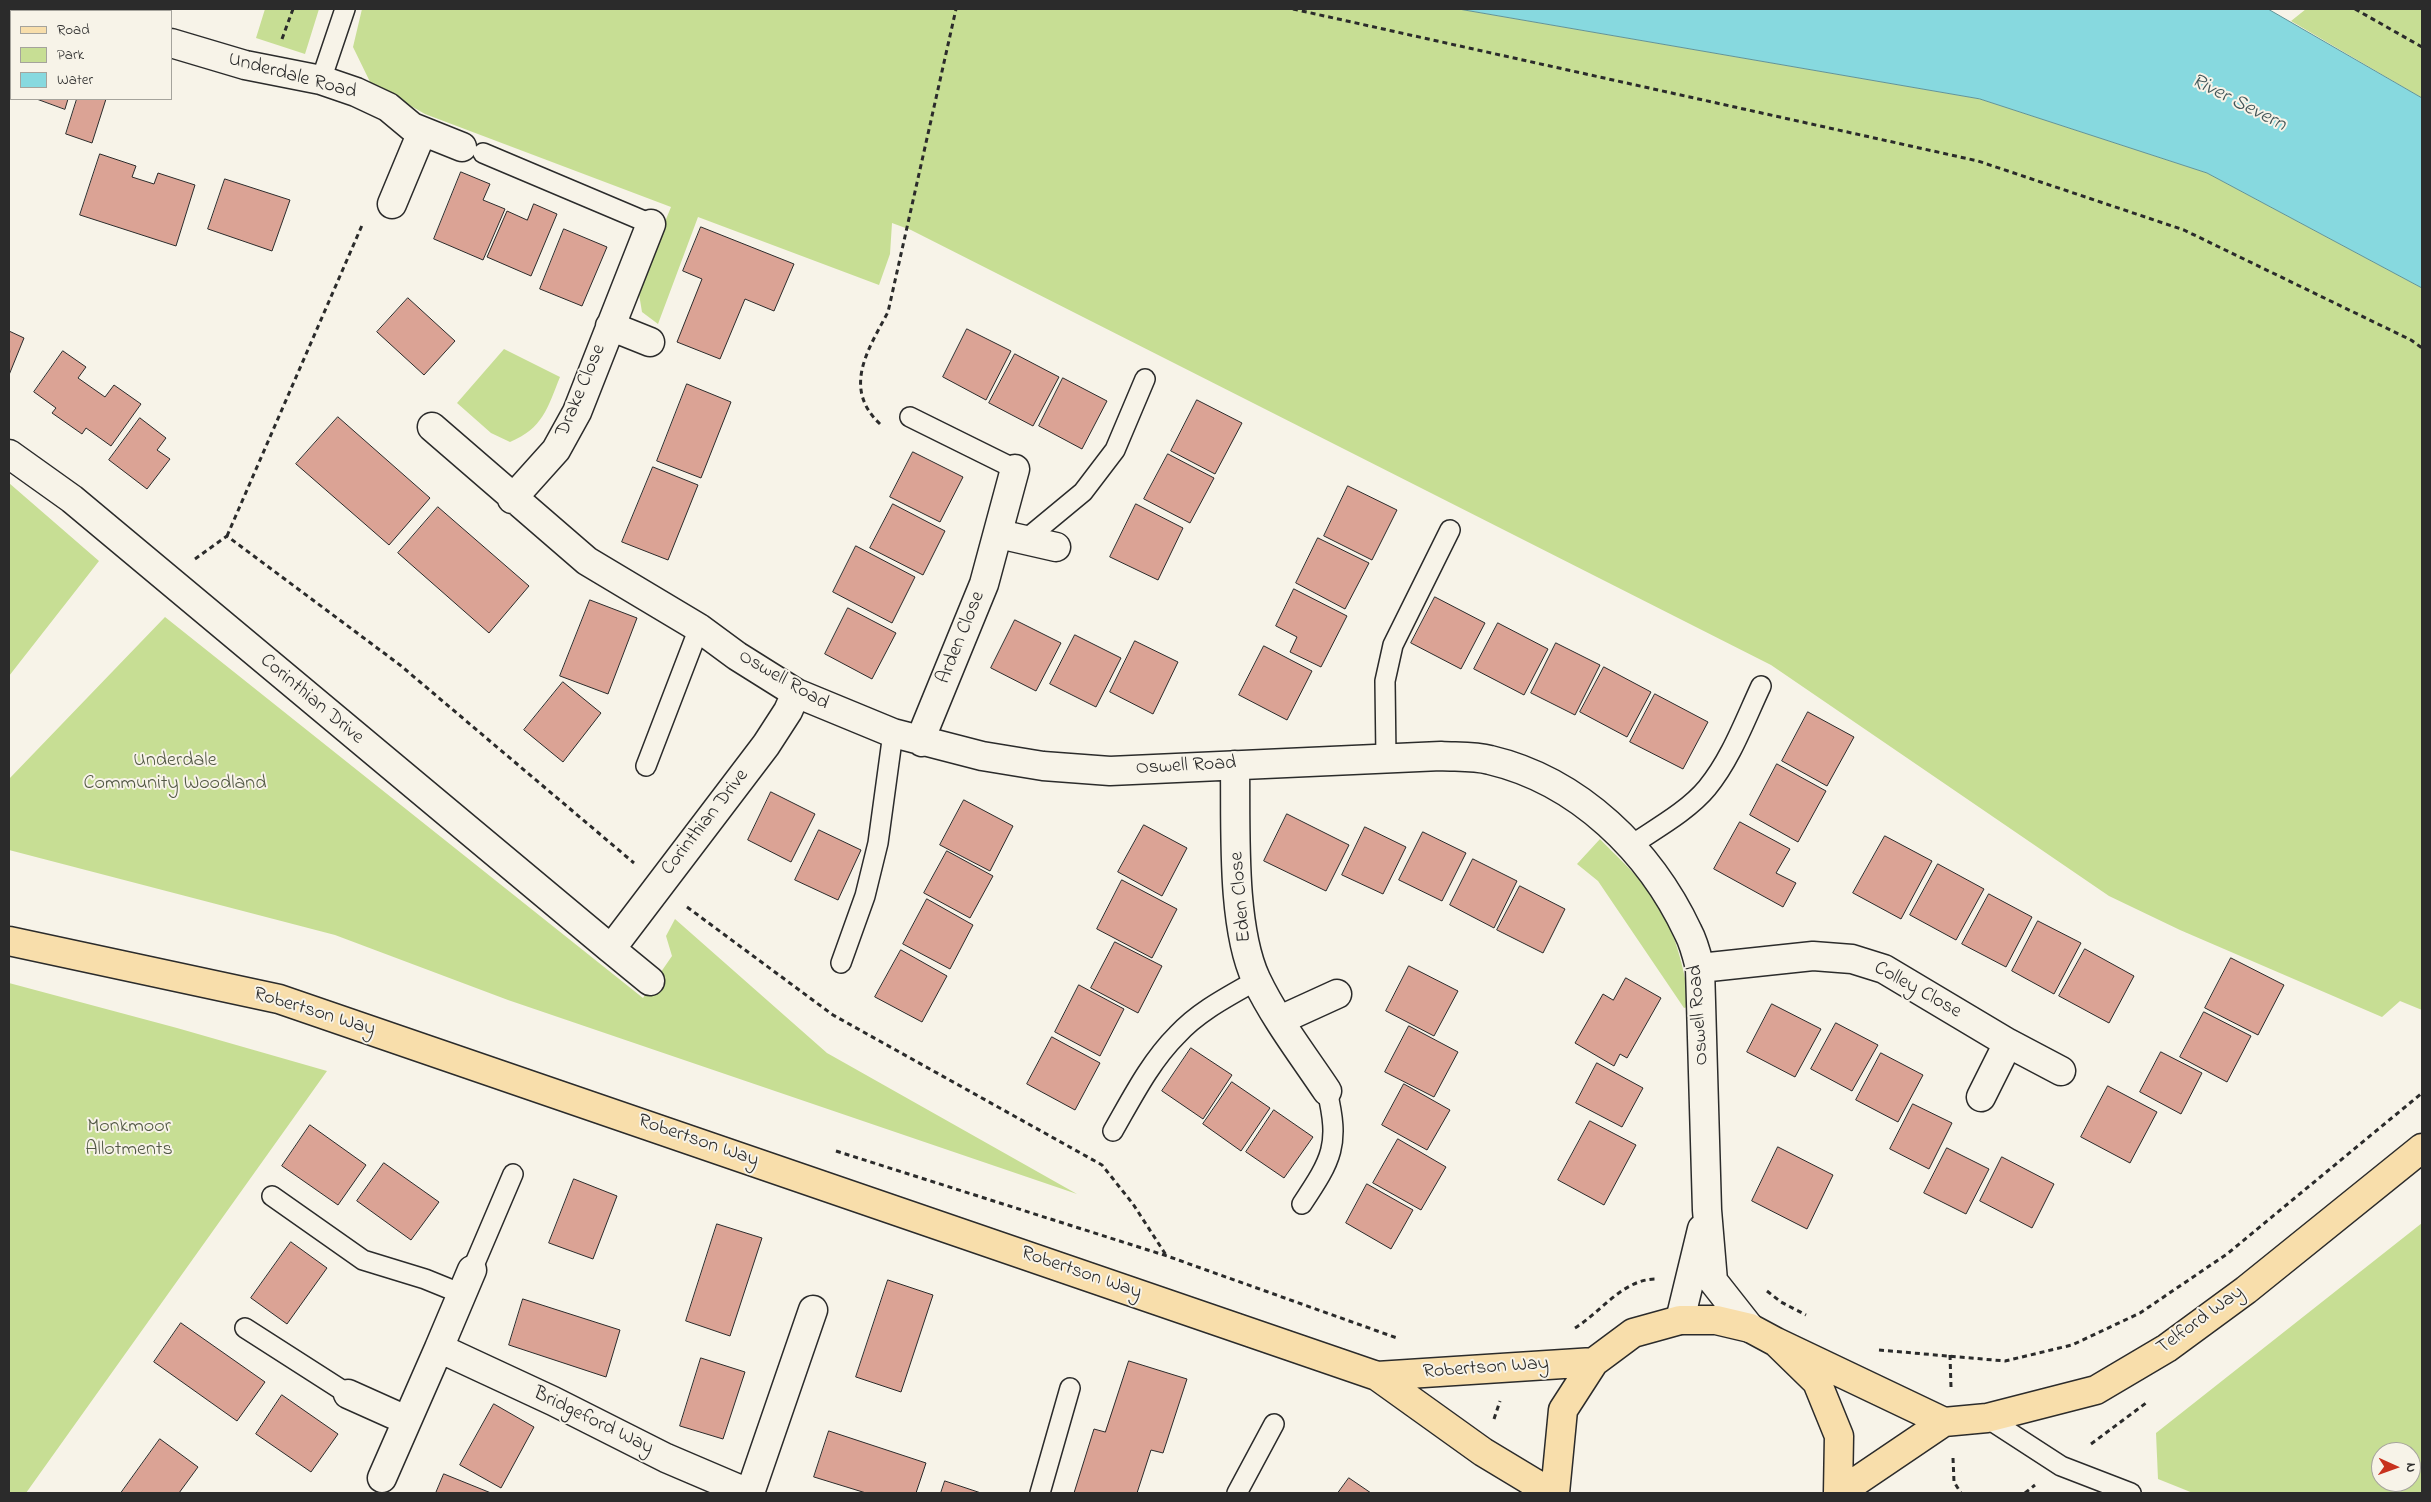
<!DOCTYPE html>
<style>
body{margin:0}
#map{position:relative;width:2431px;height:1502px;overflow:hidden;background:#f7f3e8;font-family:"Indie Flower",sans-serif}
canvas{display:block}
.frame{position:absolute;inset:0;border:10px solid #2b2b2b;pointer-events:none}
.legend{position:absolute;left:10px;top:10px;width:162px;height:90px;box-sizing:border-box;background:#f7f3e8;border:1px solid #a5a39c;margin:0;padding:6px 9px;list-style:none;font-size:15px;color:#2b2b2b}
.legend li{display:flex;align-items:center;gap:10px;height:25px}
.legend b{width:25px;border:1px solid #a5a39c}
.north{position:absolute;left:2371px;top:1442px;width:50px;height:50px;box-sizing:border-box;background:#f7f3e8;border:1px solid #a5a39c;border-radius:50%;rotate:92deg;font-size:14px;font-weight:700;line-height:20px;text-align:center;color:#2b2b2b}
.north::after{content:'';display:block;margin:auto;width:18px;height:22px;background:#c8321e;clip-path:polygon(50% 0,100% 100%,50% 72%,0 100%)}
</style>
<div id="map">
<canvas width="2431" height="1502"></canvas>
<div class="frame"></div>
<ul class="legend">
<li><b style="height:6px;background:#f8deab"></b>Road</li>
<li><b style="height:14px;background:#c7de94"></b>Park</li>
<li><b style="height:14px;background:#87d9df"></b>Water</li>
</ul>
<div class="north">N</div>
</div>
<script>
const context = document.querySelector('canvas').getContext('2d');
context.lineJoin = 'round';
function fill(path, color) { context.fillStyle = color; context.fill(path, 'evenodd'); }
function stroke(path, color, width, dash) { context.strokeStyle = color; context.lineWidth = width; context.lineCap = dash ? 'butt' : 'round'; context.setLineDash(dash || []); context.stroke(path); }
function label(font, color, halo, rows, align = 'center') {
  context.font = font + ' "Indie Flower",sans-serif'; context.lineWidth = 4; context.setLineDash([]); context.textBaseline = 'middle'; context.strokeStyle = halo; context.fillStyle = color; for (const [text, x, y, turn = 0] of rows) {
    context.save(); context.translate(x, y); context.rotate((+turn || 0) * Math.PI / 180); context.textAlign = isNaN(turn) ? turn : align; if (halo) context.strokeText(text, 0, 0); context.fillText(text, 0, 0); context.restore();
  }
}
const green = new Path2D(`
 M265,9H319L305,54L256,38Z
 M362,9H1459L1980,99L2207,173L2422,288V1010L2400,1001L2382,1017L2180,930L2109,896L1771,665L911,230L892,223L890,254L879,285L698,217L658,324L642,312L638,288L671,207L425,114L388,93L373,88L353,47Z
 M2306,9H2422V98L2291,21Z
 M504,349L560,377C547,409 543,428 510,442L491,433L457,403Z
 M9,483L99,561L9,676Z
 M165,617L643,998L672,956L666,936L675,919L827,1053L1077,1194L508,1000L335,935L9,850V779Z
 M1600,839C1621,861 1647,883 1661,910C1678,939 1684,973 1691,1006L1684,1008L1598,881L1577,864Z
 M9,983L177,1028L327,1071L26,1493H9Z
 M2422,1223V1493H2193L2158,1479L2156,1433ZM2381,1452H2411V1482H2381Z`);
const water = new Path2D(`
 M1459,9H2268L2422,98V288L2207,173L1980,99Z`);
const building = new Path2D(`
 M9,18L11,19V88L9,87Z
 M37,99H68L65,109Z
 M77,99H106L92,143L66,134Z
 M100,154L136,166L132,177L154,184L158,173L195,185L176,246L80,215Z
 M461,172L490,184L483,200L505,209L483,260L434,239Z
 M225,179L290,200L272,251L208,229Z
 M534,204L557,214L531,276L487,257L507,211L527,220Z
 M701,227L794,264L774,311L745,299L720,359L677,342L702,279L683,271Z
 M564,229L607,247L582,306L540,289Z
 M408,298L455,341L424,375L377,332Z
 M967,329L1011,351L986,400L943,377Z
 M9,331L24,338L9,375Z
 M63,351L86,367L78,378L105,397L114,385L141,404L111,446L86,428L82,434L52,413L56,408L34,392Z
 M1015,354L1059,377L1033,426L989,403Z
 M1063,378L1107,401L1082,449L1039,426Z
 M687,384L731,402L701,478L657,461Z
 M1197,400L1242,423L1215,474L1171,451Z
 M338,417L430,498L389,545L296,464Z
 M140,418L166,438L157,450L170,459L147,489L109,460Z
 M913,452L963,477L940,522L890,497Z
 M1168,454L1214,478L1190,523L1144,499Z
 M653,467L698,485L668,560L622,542Z
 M1348,486L1397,510L1372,560L1324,536Z
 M893,504L945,531L923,575L870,548Z
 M1136,504L1183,528L1158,580L1110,557Z
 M438,507L529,586L489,633L398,553Z
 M1318,538L1369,563L1345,609L1296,583Z
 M856,546L915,577L892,623L833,592Z
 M1294,589L1347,616L1321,667L1290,652L1297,637L1276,626Z
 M1435,597L1485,623L1461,669L1411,643Z
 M590,600L637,618L608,694L560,676Z
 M848,608L896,633L872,679L825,654Z
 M1015,620L1061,643L1036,691L991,668Z
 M1498,623L1548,649L1524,695L1474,669Z
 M1075,635L1121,658L1096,707L1050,684Z
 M1135,641L1178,662L1153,714L1110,692Z
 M1556,643L1600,665L1575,715L1531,693Z
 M1264,646L1312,671L1287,720L1239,695Z
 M1604,667L1651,692L1627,737L1580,712Z
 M563,682L601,713L563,762L524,730Z
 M1655,694L1708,722L1683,769L1630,742Z
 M1808,712L1854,737L1827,786L1782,761Z
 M1777,764L1826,791L1798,842L1750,815Z
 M771,792L815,814L791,862L748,840Z
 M964,800L1013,826L990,871L940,845Z
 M1287,814L1349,845L1326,891L1264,861Z
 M1740,822L1790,849L1776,873L1796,883L1783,907L1714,869Z
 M1144,825L1187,848L1162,896L1118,872Z
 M1365,827L1406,847L1383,894L1342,875Z
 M819,830L861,850L838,900L795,880Z
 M1423,832L1466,853L1442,901L1399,880Z
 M1885,836L1932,861L1901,919L1853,893Z
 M947,851L993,876L970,918L924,893Z
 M1473,859L1517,881L1494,928L1450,905Z
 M1938,864L1984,889L1956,940L1910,915Z
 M1122,880L1177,909L1152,958L1097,929Z
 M1520,886L1565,909L1543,953L1497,930Z
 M1989,894L2032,917L2006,967L1962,944Z
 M927,899L973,925L950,969L903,944Z
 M2038,921L2081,943L2054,994L2012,971Z
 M1115,942L1162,966L1138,1013L1091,988Z
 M2085,949L2134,976L2109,1023L2059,996Z
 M901,950L947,976L922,1022L875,997Z
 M2231,958L2284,985L2258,1035L2205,1008Z
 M1409,966L1458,991L1434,1036L1386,1011Z
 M1626,978L1661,998L1627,1058L1620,1054L1614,1066L1575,1043L1603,994L1613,1000Z
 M1079,985L1124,1009L1100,1056L1055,1032Z
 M1772,1004L1821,1029L1795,1077L1747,1052Z
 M2204,1012L2251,1036L2227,1082L2180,1057Z
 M1836,1023L1878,1045L1852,1091L1811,1069Z
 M1409,1026L1458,1052L1434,1097L1385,1072Z
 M1052,1037L1100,1063L1075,1110L1027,1084Z
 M1191,1048L1232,1075L1203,1119L1162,1091Z
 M2161,1052L2202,1073L2181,1114L2140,1092Z
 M1881,1053L1923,1075L1898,1122L1856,1100Z
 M1597,1063L1643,1088L1622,1127L1576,1103Z
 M1232,1082L1270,1108L1241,1151L1203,1124Z
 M1404,1084L1450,1110L1427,1150L1382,1125Z
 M2108,1086L2157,1112L2130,1163L2081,1137Z
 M1913,1104L1952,1123L1929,1169L1890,1149Z
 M1274,1110L1313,1137L1284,1178L1246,1152Z
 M1590,1121L1636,1145L1604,1205L1558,1180Z
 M310,1125L366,1165L338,1205L282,1166Z
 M1398,1139L1446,1167L1421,1210L1373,1183Z
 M1778,1147L1833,1175L1807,1229L1752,1201Z
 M1947,1148L1989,1169L1966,1214L1924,1193Z
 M2002,1157L2054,1184L2032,1228L1980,1201Z
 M384,1163L439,1202L411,1240L357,1201Z
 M574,1179L617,1196L593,1259L549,1243Z
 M1367,1184L1413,1210L1391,1249L1346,1223Z
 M717,1224L762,1238L730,1336L686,1321Z
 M291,1242L327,1268L287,1324L251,1298Z
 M888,1280L933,1295L901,1392L856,1377Z
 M523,1299L620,1330L606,1377L509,1345Z
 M181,1323L265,1382L237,1421L154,1362Z
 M701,1358L745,1372L723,1439L680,1426Z
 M1129,1361L1187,1379L1163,1453L1151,1450L1137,1493H1074L1094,1429L1105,1432Z
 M282,1395L338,1434L311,1472L256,1434Z
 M494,1404L534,1427L501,1488L460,1465Z
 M829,1431L926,1463L916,1493H866L814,1477Z
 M160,1439L198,1467L179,1493H121Z
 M444,1474L491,1493H436Z
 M1349,1478L1371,1493H1338Z
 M945,1481L981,1493H941Z`);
const path = new Path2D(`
 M1293,9L1978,161L2184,230L2411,340L2422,348
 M2355,9L2422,47
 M282,39L293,9
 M880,424C842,388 868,350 888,312L956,9
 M227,536L363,223
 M195,559L227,536L400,665L634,863
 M687,907L833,1015L1102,1165L1133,1204L1166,1255
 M836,1151L1167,1256L1397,1338
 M1767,1291L1781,1302L1806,1315
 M1575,1328C1601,1312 1623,1279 1656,1279
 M1879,1350L2005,1361L2072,1345L2140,1313L2227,1254L2422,1093
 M1950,1355L1951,1387
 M1494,1419L1500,1401
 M2091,1444L2146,1403
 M1953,1458L1954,1482L1961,1493
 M2025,1493L2035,1485`);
const lane = new Path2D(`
 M321,80L345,9
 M483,153L651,224
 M910,417L1015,469
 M1025,540L1083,492L1115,450L1145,379
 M1386,758L1385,681L1393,645L1450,530
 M646,766L699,628
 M1630,846C1655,829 1688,811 1707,788C1731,759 1745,720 1761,686
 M841,963L865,896L878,843L893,733
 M1113,1131C1132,1098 1150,1062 1177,1035C1199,1011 1229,996 1257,980
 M272,1196L363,1260L425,1279L462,1294
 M1302,1204C1332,1159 1340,1145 1327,1091
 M472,1270L513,1174
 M245,1328L348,1394
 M1987,1418L2061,1466L2131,1493
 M1040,1493L1070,1388
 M1237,1493L1274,1424`);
const street = new Path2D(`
 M70,9L78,11
 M171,43L245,65L321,80L356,92L388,107L412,127L462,147
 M392,204L422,132
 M610,326L650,342
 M432,427L587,561L699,628L737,656L796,693L893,733L982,756L1043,766L1110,771L1441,756C1457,757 1475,756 1490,760C1579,781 1650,851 1688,932C1694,943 1697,956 1700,968L1707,1210L1713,1281L1750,1328
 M9,454L72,499L611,949L766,745L788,711L796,693
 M512,499L556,450L577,412L651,224
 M999,534L1056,547
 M922,742L925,728L984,584L1015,469
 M1235,765C1236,826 1231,925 1256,979C1275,1019 1303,1055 1327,1091
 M611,949L650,981
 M1700,968L1813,956L1852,959L1884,969L2008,1043L2061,1071
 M1280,1020L1337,994
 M1981,1097L2008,1043
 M1680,1320L1702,1229
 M439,1348L472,1270
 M348,1394L406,1420
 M382,1478L439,1348L553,1401L666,1458L748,1493
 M750,1493L813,1310`);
const primary = new Path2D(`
 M9,941L279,999L1377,1376L1483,1452L1551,1493
 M1776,1342L1944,1422L1987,1418L2096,1390L2167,1348L2246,1290L2422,1148
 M1377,1376L1594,1362
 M1555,1493L1563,1410L1594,1362L1633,1333L1680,1320H1716L1750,1328L1776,1342L1817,1382L1839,1436L1838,1493
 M1839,1493L1944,1422`);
const streetNames = [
 ["Underdale Road",292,77,15],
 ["Drake Close",582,391,-67],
 ["Arden Close",962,638,-68],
 ["Oswell Road",783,681,30],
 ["Corinthian Drive",311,700,40],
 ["Oswell Road",1186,767,-3],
 ["Corinthian Drive",706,823,-52],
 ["Eden Close",1242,897,-95],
 ["Colley Close",1917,991,29],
 ["Robertson Way",314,1013,17],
 ["Oswell Road",1700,1015,-94],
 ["Robertson Way",698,1142,19],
 ["Robertson Way",1081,1274,19],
 ["Telford Way",2201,1321,-36],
 ["Robertson Way",1486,1369,-4],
 ["Bridgeford Way",593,1422,26]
];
const parkNames = [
 ["Underdale",175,762],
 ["Community Woodland",175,785],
 ["Monkmoor",129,1128],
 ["Allotments",129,1151]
];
const waterNames = [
 ["River Severn",2238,104,27]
];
fill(green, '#c7de94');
fill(water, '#87d9df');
stroke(water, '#629397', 1);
fill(building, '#dba395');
stroke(building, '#2b2b2b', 1);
stroke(lane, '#2b2b2b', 22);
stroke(street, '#2b2b2b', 31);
stroke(primary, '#2b2b2b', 31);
stroke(path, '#2b2b2b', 3, [5, 4]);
stroke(lane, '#f7f3e8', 19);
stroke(street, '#f7f3e8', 28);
stroke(primary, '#f8deab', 28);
label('20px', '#2b2b2b', '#f7f3e8', streetNames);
label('20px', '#525845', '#f7f3e8', parkNames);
label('italic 21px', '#425658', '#f7f3e8', waterNames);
</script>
